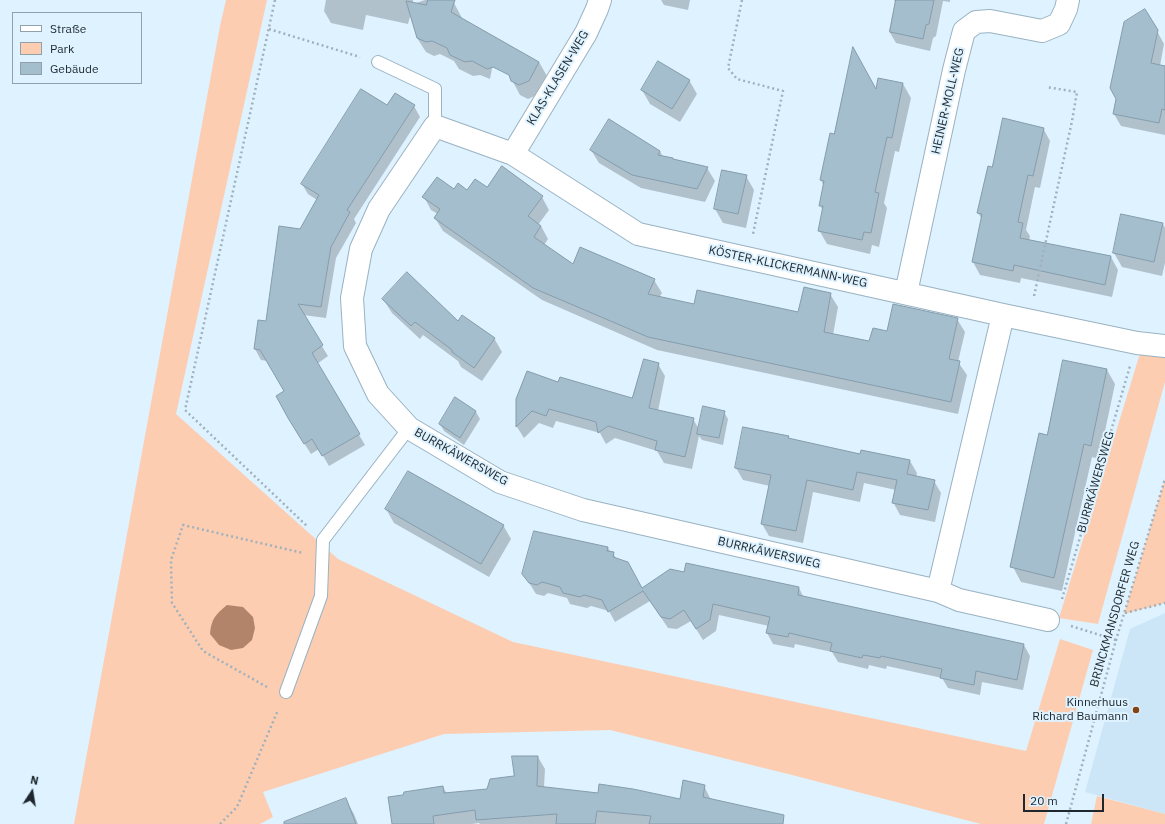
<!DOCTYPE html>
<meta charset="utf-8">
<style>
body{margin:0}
#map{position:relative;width:1165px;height:824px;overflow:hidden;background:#def2ff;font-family:"IBM Plex Sans",sans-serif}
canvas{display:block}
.legend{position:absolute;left:12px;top:12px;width:130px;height:72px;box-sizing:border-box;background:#def2ff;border:1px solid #91a1ab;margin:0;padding:5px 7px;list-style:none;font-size:12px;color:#1d272d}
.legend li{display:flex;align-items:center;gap:8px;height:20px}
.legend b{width:20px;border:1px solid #91a1ab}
.north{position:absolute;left:12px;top:772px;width:40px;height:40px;-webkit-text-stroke:3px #def2ff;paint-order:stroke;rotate:12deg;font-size:11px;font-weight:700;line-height:16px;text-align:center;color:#1d272d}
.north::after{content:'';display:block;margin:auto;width:14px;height:18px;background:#1d272d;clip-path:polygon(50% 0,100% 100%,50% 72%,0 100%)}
.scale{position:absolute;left:1023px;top:794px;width:81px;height:18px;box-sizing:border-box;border:2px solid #1d272d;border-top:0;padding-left:5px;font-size:12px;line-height:14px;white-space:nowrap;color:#1d272d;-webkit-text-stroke:3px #def2ff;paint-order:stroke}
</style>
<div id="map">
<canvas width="1165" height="824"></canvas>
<ul class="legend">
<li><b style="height:5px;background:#fff"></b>Straße</li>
<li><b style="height:11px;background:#fdcdb2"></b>Park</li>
<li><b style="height:11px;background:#a5becd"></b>Gebäude</li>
</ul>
<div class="north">N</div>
<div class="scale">20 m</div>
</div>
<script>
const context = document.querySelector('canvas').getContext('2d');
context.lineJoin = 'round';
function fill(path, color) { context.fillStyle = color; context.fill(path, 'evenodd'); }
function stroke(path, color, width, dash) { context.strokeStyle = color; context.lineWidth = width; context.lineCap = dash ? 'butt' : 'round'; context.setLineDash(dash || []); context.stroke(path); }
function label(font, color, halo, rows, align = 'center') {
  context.font = font + ' "IBM Plex Sans",sans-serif'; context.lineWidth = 4; context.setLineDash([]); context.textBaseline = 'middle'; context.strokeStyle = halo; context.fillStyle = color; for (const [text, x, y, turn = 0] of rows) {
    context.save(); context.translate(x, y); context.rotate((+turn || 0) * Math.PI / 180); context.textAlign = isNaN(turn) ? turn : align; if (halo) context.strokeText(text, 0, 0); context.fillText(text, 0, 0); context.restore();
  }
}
const built = new Path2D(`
 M1165,613V814L1085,792L1130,629Z`);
const green = new Path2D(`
 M226,0H267L176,414L338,559L513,642L1026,751L1060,639L1093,650L1044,824H981L792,775L610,730L444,734L263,792L273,817L260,824H74L220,26Z
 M1141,350L1165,354V382L1098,624L1059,618Z
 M1165,479V603L1124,614Z
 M1097,796L1165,814V824H1091Z`);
const water = new Path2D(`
 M227,605L243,607L253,617L255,628L252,640L243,648L231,650L219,645L210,634C211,619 216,614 227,605Z`);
const shadow = new Path2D(`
 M326,0H413V4L425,0H447L454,3L462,18L461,19L496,48L490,79L480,75L473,76L459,69L454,61L440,54L434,56L426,52L417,38L411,13L408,24L366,15L363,30L331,23L324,11Z
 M661,0H690L688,10L664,5Z
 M894,0H950V2L943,1L936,36L933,38L930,51L896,43L889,31L895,2Z
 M1157,31L1164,44L1160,66L1165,67V135L1121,126L1114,114Z
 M539,62L547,76L537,95L528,99L520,95L512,80Z
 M689,80L697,94L680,122L650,104L642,90Z
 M903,84L911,98L899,152L895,151L884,203L887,208L879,247L872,245L870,254L827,244L819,230L823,211L820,205L824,187L821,180L835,135L876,92Z
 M414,106L420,117L354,219L356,223L336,258L326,318L303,315L328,356L317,364L365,445L329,466L319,449L311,454L295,429L286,391L267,361L261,360L255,349L267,322L300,230L317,200L308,194L302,184L387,107Z
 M1043,128L1050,141L1040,188L1035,187L1026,230L1030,236L1029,241L1111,257L1118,270L1112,297L1021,278L1020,283L980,275L973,262L982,219L978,213L993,168Z
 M591,150L660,151L663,157L673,160L707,168L715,181L705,202L641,188L599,163Z
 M746,176L754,190L746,228L723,223L715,209Z
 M488,189L542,197L549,210L538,225L541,226L548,239L544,245L573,265L654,280L662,293L659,298L695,305L799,313L830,294L838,307L833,335L870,342L888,332L957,319L965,332L958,362L967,375L958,414L657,350L542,300L443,231L435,218L438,214L431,210L424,197L454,190L467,191Z
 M1163,224L1165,228V263L1162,276L1122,267L1114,253Z
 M383,299L458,322L494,338L502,352L482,381L461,367L458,361L423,335L420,339L392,313Z
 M1064,361L1107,370L1115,384L1099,459L1092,457L1062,591L1021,582L1013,567L1047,436Z
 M658,364L665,376L658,411L693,419L699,429L724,412L728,419L723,445L702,440L699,436L692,469L664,463L657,451L615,438L606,444L600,433L556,421L553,428L539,423L524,438L517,427V399L559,384L632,399Z
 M455,398L476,412L480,419L464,445L444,431L440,424Z
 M788,437L789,439L861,455L910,461L917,473L916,477L934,481L941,493L935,522L900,515L893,502L896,490L864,483L860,502L813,492L803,543L769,536L762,524L770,486L743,480L736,468Z
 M386,509L503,525L511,539L489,577L394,523Z
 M608,548L611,552L613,553L617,560L642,589L799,588L804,598L1024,645L1030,656L1023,690L982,682L980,695L948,688L942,678L887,666L886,669L869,665L868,669L838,662L832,652L795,644L794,648L773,644L767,633L769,626L719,615L716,631L703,640L691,621L677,629L668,628L650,601L615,622L609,611L591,606L587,608L570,604L567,598L548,593L544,596L536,594L523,573Z
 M538,757L545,769L544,787L599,794L681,800L704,786L711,800L771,824H480L479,823L472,824H393L443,787L447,794L488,790L515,777Z
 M346,800L354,814L358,824H315Z`);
const building = new Path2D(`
 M428,0H455L451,12L539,62L529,81L519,85L511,81L509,75L493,67L487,69L472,61L465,62L450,55L447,48L432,41L426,42L417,38L406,1L426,5Z
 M896,0H934L929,24L926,25L923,39L890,32Z
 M1145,9L1158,30L1151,63L1165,66V110L1162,109L1159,123L1113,114L1116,99L1110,88L1124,22Z
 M853,47L876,89L878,78L903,83L892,138L887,137L875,192L879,193L871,233L864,232L862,240L818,231L823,206H819L824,181L820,180L830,133L834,134Z
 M658,61L690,80L672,109L641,90Z
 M361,89L387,105L395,93L415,105L347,210L350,212L331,247L321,307L298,304L323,345L312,353L360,434L322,456L312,439L304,444L288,418L276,396L284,391L260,350L254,349L258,320L266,321L279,226L300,229L319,195L301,184Z
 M1003,118L1044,128L1033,176L1028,175L1018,222L1023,223L1020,238L1111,256L1105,285L1014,265L1013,271L972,262L982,214L977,213L988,166L992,167Z
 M609,119L660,151L658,155L673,158V159L708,167L697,189L632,175L590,150Z
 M502,166L543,196L528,216L541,226L534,237L573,264L580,247L655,279L648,294L694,304L697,290L798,312L804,287L817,290L831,293L824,332L869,341L873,328L887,331L893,304L958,318L949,359L960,361L951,402L648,337L533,288L434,218L440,209L422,197L437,177L454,189L458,183L467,190L475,179L487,187Z
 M722,170L747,175L738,214L714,209Z
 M1121,214L1163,223L1154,262L1113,253Z
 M407,272L458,321L462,315L495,338L474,368L452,352V350L415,322L411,326L382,299Z
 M644,359L659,363L649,408L694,418L685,457L655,450L657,441L608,426L598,433L596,422L549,409L546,416L532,411L516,427V399L527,371L558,382L560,377L632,398Z
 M1063,360L1107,369L1091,446L1084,444L1054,578L1010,567L1039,433L1047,435Z
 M455,397L476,411L460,438L439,424Z
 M703,406L725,411L719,438L697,434Z
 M743,427L789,436L788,438L860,454L861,450L910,460L907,474L935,480L928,510L892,503L897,480L857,472L853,490L807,480L796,531L761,524L771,475L735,468Z
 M408,471L504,525L481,564L385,509Z
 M534,531L608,547L607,551L614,552L613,557L628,562L642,588L670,569L684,572L686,563L799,587L798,595L1024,644L1017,680L976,671L974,685L940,678L942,669L881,656L880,658L863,655L862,658L830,651L832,643L789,633L788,637L766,633L770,617L713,604L710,620L696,629L684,610L670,619L661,617L643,591L608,612L602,600L584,595L580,597L563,593L560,587L542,582L537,585L529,583L522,574Z
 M512,756H538L537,786L598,793L599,784L633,789L680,799L683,780L705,785L703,797L784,815L783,824H649L651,816L597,811L595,824H556L557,814L476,820L475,810L433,816L434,824H392L388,797L403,795L404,792L443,786L444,793L487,789L490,779L514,776Z
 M346,798L356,824H284V822Z`);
const path = new Path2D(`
 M275,0L185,410L308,527
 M742,0L728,68L737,79L783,91L753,234
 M269,29L360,57
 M1034,296L1072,121L1077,92L1046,87
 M1062,599L1130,366
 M1125,613L1165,603
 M1071,626L1116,640
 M267,687L203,651L172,603L171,560L183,525L303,553
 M220,824L237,807L278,710
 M1066,824L1116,640L1165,479`);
const service = new Path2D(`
 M378,62L435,89V126
 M286,692L321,596L323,540L409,428`);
const minor = new Path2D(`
 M513,154L586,33L597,9L600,0
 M906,293L954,70L964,31L976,22L990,21L1042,31L1059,24L1066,9L1068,0
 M938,591L1003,315
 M1048,620L959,600L938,591L583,510L500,482L409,428L378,394L355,346L352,298L361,249L379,209L435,126L513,154L638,234L1003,315L1137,343L1165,346`);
const markers = [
 [1136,710,4,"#854212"]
];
const streetNames = [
 ["KLAS-KLASEN-WEG",558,78,-59],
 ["HEINER-MOLL-WEG",948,101,-77],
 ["KÖSTER-KLICKERMANN-WEG",788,267,12],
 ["BURRKÄWERSWEG",461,457,29],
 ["BURRKÄWERSWEG",1096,482,-74],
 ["BURRKÄWERSWEG",769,553,13],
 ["BRINCKMANSDORFER WEG",1115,614,-74]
];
const poiNames = [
 ["Kinnerhuus",1128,703],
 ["Richard Baumann",1128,717]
];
fill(built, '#cce6f7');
fill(green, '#fdcdb2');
fill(water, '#b2856b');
fill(shadow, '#0003');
fill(building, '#a5becd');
stroke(building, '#849cab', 1);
stroke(service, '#9ab2c1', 14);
stroke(minor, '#9ab2c1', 24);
stroke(path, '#a1b1bc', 2.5, [2, 3]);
stroke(service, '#fff', 12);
stroke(minor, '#fff', 22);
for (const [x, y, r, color] of markers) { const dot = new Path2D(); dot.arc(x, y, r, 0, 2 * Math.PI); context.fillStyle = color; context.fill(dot); stroke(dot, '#def2ff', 1.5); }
label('12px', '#1d272d', '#def2ff', streetNames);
label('12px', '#1d272d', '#def2ff', poiNames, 'right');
</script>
